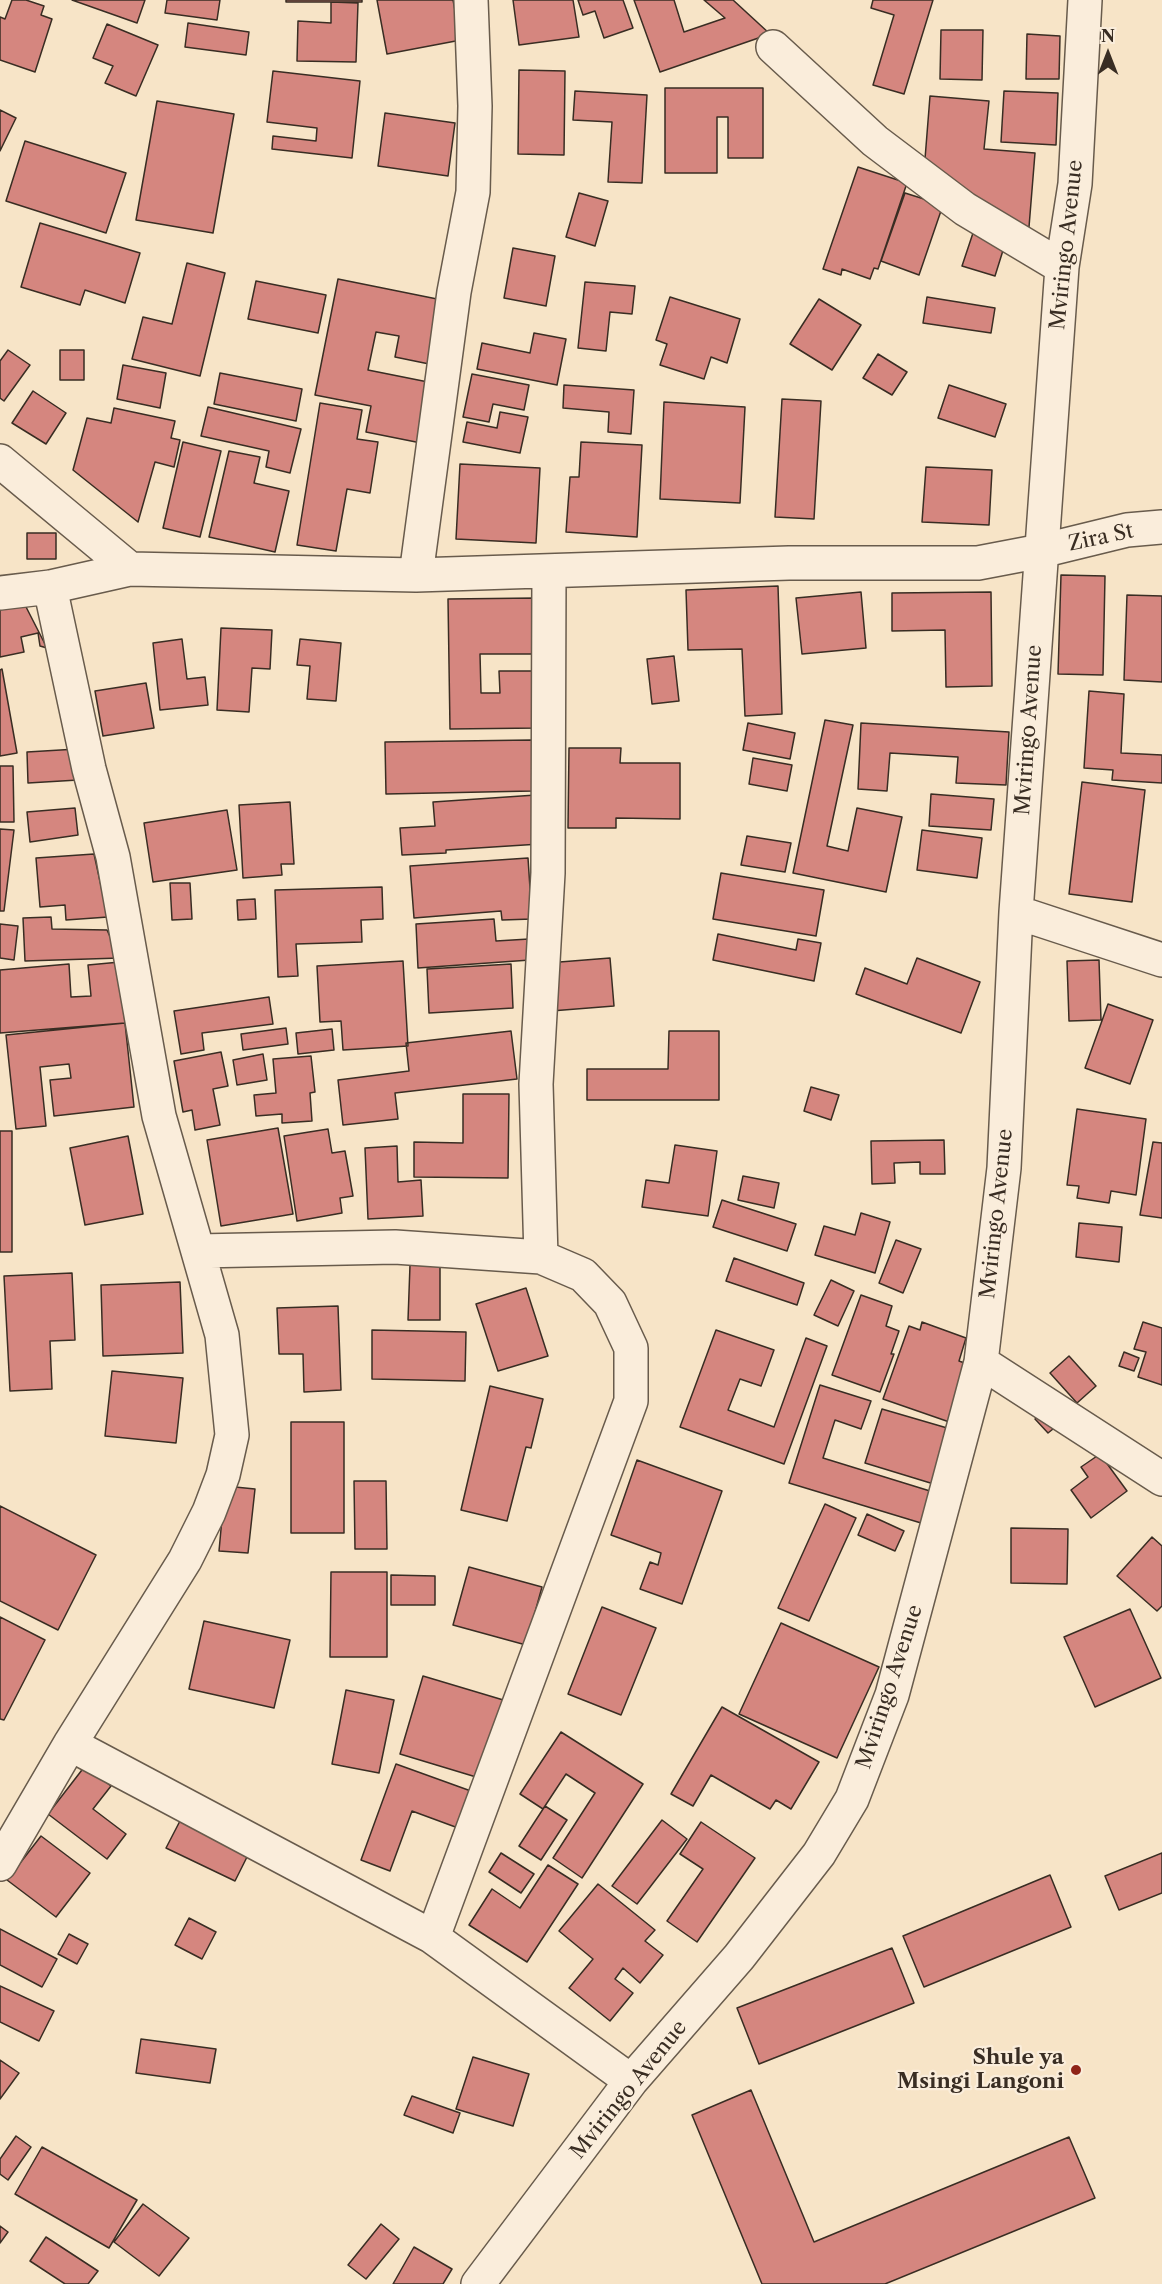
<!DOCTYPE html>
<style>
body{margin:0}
#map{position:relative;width:1162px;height:2284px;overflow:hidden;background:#f7e4c7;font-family:"Libre Caslon Text",serif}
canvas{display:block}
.north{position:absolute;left:1078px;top:24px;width:60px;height:60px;-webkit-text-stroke:4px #faeddb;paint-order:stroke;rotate:0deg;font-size:16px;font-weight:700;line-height:24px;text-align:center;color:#392d23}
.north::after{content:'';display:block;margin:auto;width:21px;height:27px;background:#392d23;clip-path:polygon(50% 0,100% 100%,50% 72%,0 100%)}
</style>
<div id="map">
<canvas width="1162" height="2284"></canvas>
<div class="north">N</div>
</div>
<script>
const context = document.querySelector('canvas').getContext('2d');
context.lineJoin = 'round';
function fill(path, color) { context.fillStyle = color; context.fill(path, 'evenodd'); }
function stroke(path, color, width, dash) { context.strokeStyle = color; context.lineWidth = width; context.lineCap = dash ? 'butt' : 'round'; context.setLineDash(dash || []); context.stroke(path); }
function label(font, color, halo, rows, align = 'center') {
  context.font = font + ' "Libre Caslon Text",serif'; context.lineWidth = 4.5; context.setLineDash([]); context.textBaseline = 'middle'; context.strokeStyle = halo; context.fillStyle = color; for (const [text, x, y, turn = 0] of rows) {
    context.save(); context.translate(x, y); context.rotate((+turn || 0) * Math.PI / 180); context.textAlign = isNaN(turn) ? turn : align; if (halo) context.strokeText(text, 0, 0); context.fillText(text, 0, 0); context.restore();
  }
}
const building = new Path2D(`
 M12,0H26L44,6L41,15L52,19L35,72L0,60V17L5,19Z
 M72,0H145L137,23Z
 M167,0H220L217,20L165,13Z
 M286,0H362V2H286Z
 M377,0H453L461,40L387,54Z
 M513,0H573L579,37L519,45Z
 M578,0H623L633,28L604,38L595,11L583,15Z
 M634,0H674L684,32L725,18L704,0H733L770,34L660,72Z
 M873,0H933L904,94L873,85L894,15L871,8Z
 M331,2L358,3L356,62L297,61L298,21L331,23Z
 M188,23L249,32L246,55L185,47Z
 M107,24L158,45L136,96L105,83L113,66L93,58Z
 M941,30H983L982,80L940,79Z
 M1027,34L1060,36L1059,79H1026Z
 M519,70L565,71L564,155L518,154Z
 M273,71L360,81L352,158L272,149L273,136L316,141L317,128L267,122Z
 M665,88H763V158H728V117H717V173H665Z
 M575,91L647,95L642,183L608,182L612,122L573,120Z
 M1004,91L1058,93L1056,145L1001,142Z
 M930,96L989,101L984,149L1035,153L1029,227L1008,225L925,159Z
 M157,101L234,114L213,233L136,220Z
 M0,110L16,118L0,151Z
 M385,113L455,123L448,176L378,166Z
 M25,141L126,173L106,233L6,201Z
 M858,167L907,183L878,269L874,268L870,279L842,269L841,275L823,269Z
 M579,193L608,201L595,246L566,237Z
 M905,193L943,205L919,275L881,261Z
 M40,223L140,253L125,303L85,290L80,305L21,287Z
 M973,233L1005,244L995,276L962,266Z
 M513,248L555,256L546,306L504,298Z
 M187,263L225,273L200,376L132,359L143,317L172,324Z
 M338,279L447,301L434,365L395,357L399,336L376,332L368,370L433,383L421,443L366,432L371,406L315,395Z
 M256,281L326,295L318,333L248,319Z
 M585,282L635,286L632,314L610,312L606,351L578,348Z
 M670,297L740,319L727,363L711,357L704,379L660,365L667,344L656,340Z
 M927,297L995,308L991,333L923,323Z
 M819,299L861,325L832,370L790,344Z
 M534,333L566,339L557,385L477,369L482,343L530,353Z
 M8,350L30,365L4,401L0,398V361Z
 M60,350H84V380H60Z
 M878,354L907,372L892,395L863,378Z
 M123,365L166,373L160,408L117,399Z
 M220,373L302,389L296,421L214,404Z
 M472,374L529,385L524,410L493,404L489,422L463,417Z
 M564,385L634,390L631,434L608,432L609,412L563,408Z
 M949,385L1006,404L995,437L938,418Z
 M33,391L66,413L46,444L12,423Z
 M782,399L821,401L814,519L775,517Z
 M664,402L745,407L740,503L660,499Z
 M320,403L362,410L357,439L378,442L370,493L347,489L336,551L297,545Z
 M208,407L301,429L290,473L266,467L269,451L201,436Z
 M114,408L175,421L171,438L180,440L174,467L155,462L138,522L73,470L87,418L111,423Z
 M500,412L528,417L520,453L463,442L467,422L497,428Z
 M183,442L221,451L200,537L163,528Z
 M581,442L642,445L637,537L566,532L570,477H579Z
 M229,451L260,457L254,483L289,491L275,552L209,537Z
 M460,464L540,468L536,543L456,539Z
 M926,467L992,470L989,525L922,522Z
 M27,533H56V559H27Z
 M1061,575L1105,576L1103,675L1058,674Z
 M778,586L782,714L745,716L742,649L688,650L686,590Z
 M861,592L866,648L802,654L796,598Z
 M991,592L992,686L946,687L945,630L892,631V593Z
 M1127,595L1162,596V682L1124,680Z
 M536,598L537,654H480L481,693H500L499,671H538V728L450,729L448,599Z
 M23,601L47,648L40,646L38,633L21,637L24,652L0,657V604Z
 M221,628L272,630L270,669L252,668L249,712L217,710Z
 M182,639L187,679L205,677L208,705L160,710L153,643Z
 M300,639L341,643L336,701L307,699L310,666L297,665Z
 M674,656L679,701L652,704L647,659Z
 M2,669L17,753L0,756V670Z
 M146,683L154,728L103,736L95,691Z
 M1089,691L1124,694L1121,753L1162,755V783L1112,780L1113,770L1084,768Z
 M825,720L853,725L827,846L848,851L857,808L902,817L886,892L793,873Z
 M748,723L795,733L790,759L743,750Z
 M861,723L1009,732L1006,785L956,783L958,757L890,753L887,791L858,789Z
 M532,740V791L386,794L385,742Z
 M569,748H621L620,763H680V819L616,818V828H568Z
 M77,749L78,780L28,783L27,752Z
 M753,758L792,765L787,791L749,784Z
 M0,766H13L14,822H0Z
 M1082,782L1145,790L1132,902L1069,894Z
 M931,794L994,799L991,830L929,826Z
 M536,795L540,844L446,850V853L402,855L400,828L435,826L433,802Z
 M290,802L294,864H281L282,875L243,878L239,805Z
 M75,808L78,835L30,842L27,812Z
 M227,810L237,870L153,882L144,823Z
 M0,829L14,830L4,911H0Z
 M922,830L982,838L977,878L917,870Z
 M747,836L791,843L785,872L741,865Z
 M94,854L108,917L66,920L65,905L40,907L36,858Z
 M528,858L532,919L502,920L501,911L414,918L410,866Z
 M721,873L824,890L816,936L713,919Z
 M170,883H190L192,919L172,920Z
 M382,887L383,919L361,920L362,942L296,944L298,976L278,977L275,890Z
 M255,899L256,919L238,920L237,900Z
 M51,917L52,929L107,930L120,958L25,961L23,918Z
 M494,919L496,941L529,939L530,960L418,968L416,924Z
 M0,924L18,926L14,960L0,958Z
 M718,934L796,950L798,939L821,943L814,981L713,960Z
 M610,958L614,1006L551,1011L547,963Z
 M917,958L980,982L961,1033L856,994L865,968L907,984Z
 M1099,960L1101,1020L1069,1021L1067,961Z
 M403,961L408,1046L343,1050L341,1021L320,1022L317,966Z
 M120,962L125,1023L0,1033V970L69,964L71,997L91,996L88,965Z
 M511,964L513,1008L429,1013L427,969Z
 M269,997L273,1024L202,1033L204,1050L181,1054L174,1011Z
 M1108,1004L1153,1020L1130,1084L1085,1068Z
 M125,1023L134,1107L54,1116L50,1080L71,1078L69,1064L40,1067L46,1126L16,1129L6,1035Z
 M286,1028L288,1044L243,1050L241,1034Z
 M332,1029L334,1050L298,1054L296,1033Z
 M511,1031L517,1079L395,1093L398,1119L343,1125L338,1080L409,1071L406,1043Z
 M669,1031H719V1100H587V1069H668Z
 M221,1052L228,1086L213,1089L220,1125L195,1130L192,1110L183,1112L174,1061Z
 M263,1054L267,1080L237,1085L233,1060Z
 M311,1056L315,1092L310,1093L312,1121L282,1123V1114L256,1116L254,1095L276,1093L273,1059Z
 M811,1087L839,1095L831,1120L804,1111Z
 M463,1094H509L508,1178L414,1177V1142L463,1143Z
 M1077,1109L1146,1119L1136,1195L1111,1191L1109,1203L1077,1198L1079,1186L1067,1185Z
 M278,1128L293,1214L221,1226L207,1140Z
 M328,1129L332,1153L345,1151L353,1196L340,1198L342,1213L297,1221L284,1136Z
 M0,1131H12V1252H0Z
 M128,1136L143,1214L85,1225L70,1148Z
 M944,1140L945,1174H920V1162L894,1163L895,1183L872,1184L871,1141Z
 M1153,1142L1162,1143V1218L1140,1215Z
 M675,1145L717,1151L708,1216L642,1207L646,1180L669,1183Z
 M397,1146L398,1182L421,1180L423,1216L368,1219L365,1148Z
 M743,1176L779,1183L774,1208L738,1200Z
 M722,1200L796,1224L787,1251L713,1227Z
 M861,1213L890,1222L875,1273L815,1255L824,1226L855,1235Z
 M1079,1223L1122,1227L1119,1262L1076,1257Z
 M896,1240L921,1249L903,1293L879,1283Z
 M734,1258L804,1283L797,1305L726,1281Z
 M410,1265L440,1266V1320H408Z
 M72,1273L75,1340L50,1341L52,1389L10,1391L4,1276Z
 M831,1280L854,1291L838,1326L814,1315Z
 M180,1282L183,1353L103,1356L101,1285Z
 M526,1288L548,1356L498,1371L476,1304Z
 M861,1295L892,1306L886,1326L899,1331L891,1354H894L880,1392L832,1375Z
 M338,1306L341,1390L304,1392L303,1354H279L277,1308Z
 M922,1322L966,1338L959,1361L978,1368L958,1425L883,1399L909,1326L920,1330Z
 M1143,1322L1162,1328V1385L1138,1377L1146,1352L1134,1349Z
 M372,1330L466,1332L465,1381L372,1379Z
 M716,1330L774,1350L761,1386L740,1379L728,1410L774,1427L806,1338L827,1346L784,1464L680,1427Z
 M1124,1352L1139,1358L1134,1371L1119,1366Z
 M1069,1356L1096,1386L1077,1403L1050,1373Z
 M112,1371L183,1378L176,1443L105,1436Z
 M820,1385L871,1401L861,1429L835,1420L823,1458L930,1491L921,1523L789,1483Z
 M490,1386L543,1399L531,1448L526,1447L507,1521L461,1510Z
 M882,1409L954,1430L937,1485L865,1463Z
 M1045,1411L1058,1425L1048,1433L1035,1419Z
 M291,1422H344V1533H291Z
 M1100,1454L1127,1491L1091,1518L1071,1490L1088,1477L1081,1467Z
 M637,1460L722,1491L682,1604L640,1589L650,1562L658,1565L661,1553L611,1535Z
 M354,1481H386L387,1549H355Z
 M225,1486L255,1489L248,1553L219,1551Z
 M825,1504L856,1518L809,1621L778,1608Z
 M0,1506L96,1555L58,1630L0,1601Z
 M867,1514L904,1531L895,1551L858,1535Z
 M1011,1528L1068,1529L1067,1584L1011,1583Z
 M1152,1537L1162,1546V1606L1157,1611L1117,1576Z
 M469,1567L542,1587L526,1645L453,1625Z
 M331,1572H387V1657H330Z
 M391,1575L435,1576V1605H391Z
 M602,1607L656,1628L621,1715L568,1694Z
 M1130,1609L1161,1678L1095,1707L1064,1637Z
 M0,1617L45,1640L4,1720L0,1719Z
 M204,1621L290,1640L274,1708L189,1689Z
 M781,1623L879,1667L837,1758L739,1714Z
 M423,1676L510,1702L486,1780L400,1754Z
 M346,1690L394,1700L379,1773L332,1764Z
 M722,1707L819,1762L791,1809L776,1800L770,1809L711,1775L693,1806L671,1794Z
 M561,1732L643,1784L582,1878L553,1858L595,1793L566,1774L543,1809L520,1794Z
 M396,1764L482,1795L469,1832L412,1811L390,1871L361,1860Z
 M85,1766L111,1786L93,1809L126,1834L107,1859L48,1814Z
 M545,1806L567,1820L541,1860L519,1846Z
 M181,1819L249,1853L235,1881L166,1848Z
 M662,1820L687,1839L637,1904L612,1886Z
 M701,1822L755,1858L697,1942L667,1921L703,1869L680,1854Z
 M41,1836L90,1873L56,1917L7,1880Z
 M501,1853L534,1874L521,1893L489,1872Z
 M1162,1853V1893L1119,1910L1105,1876Z
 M548,1865L578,1884L527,1962L469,1925L492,1889L520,1908Z
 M1050,1875L1071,1927L924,1987L903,1936Z
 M598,1884L655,1930L645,1941L663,1955L640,1983L623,1968L615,1979L633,1993L610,2021L569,1988L593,1959L559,1931Z
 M189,1918L216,1932L202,1959L175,1945Z
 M0,1929L57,1959L42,1987L0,1965Z
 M69,1934L88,1944L77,1964L58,1954Z
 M892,1948L914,2003L759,2064L737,2008Z
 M0,1986L54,2011L39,2041L0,2022Z
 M141,2039L216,2049L210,2083L136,2073Z
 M473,2057L529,2074L513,2126L456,2109Z
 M0,2060L19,2073L0,2099Z
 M751,2090L814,2242L1069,2137L1095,2198L885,2284H762L692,2115Z
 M412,2096L460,2113L453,2133L404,2115Z
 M16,2136L31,2147L8,2180L0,2174V2159Z
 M42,2147L137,2200L109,2248L15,2194Z
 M143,2204L189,2238L159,2276L114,2242Z
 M381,2224L399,2239L366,2279L348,2265Z
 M0,2226L8,2232L0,2243Z
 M46,2237L98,2271L88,2284H65L30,2261Z
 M414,2247L452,2269L443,2284H393Z`);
const minor = new Path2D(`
 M773,47L875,141L965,209L1062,267
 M0,461L130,569
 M416,575L454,292L473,192L475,106L471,0
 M0,593L50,587L130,569L416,575L789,563H978L1041,551L1127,530L1162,527
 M1016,912L1162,960
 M198,1251L395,1247L541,1257
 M981,1362L1162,1479
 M70,1744L431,1936L631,2081
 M0,1864L70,1744L185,1560L209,1512L223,1475L232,1435L222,1335L159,1116L113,857L89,769L50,587
 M433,1937L631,1401V1348L610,1303L583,1275L541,1257L536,1084L548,873L549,571
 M478,2284L631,2081L739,1957L819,1854L852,1799L892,1695L981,1362L1004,1168L1016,912L1062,267L1075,184L1085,0`);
const markers = [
 [1076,2070,6,"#8f2418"]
];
const streetNames = [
 ["Mviringo Avenue",1067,245,-84],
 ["Zira St",1101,538,-12],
 ["Mviringo Avenue",1029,730,-86],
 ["Mviringo Avenue",997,1214,-84],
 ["Mviringo Avenue",890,1687,-72],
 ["Mviringo Avenue",629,2090,-51]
];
const poiNames = [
 ["Shule ya",1064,2058],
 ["Msingi Langoni",1064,2082]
];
fill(building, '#d5867f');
stroke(building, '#392d23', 1.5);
stroke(minor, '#685b4c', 36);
stroke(minor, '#faeddb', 33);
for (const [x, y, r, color] of markers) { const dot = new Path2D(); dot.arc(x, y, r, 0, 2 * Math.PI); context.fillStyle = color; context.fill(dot); stroke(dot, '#faeddb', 2); }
label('21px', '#392d23', '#faeddb', streetNames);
label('bold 21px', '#392d23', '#faeddb', poiNames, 'right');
</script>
